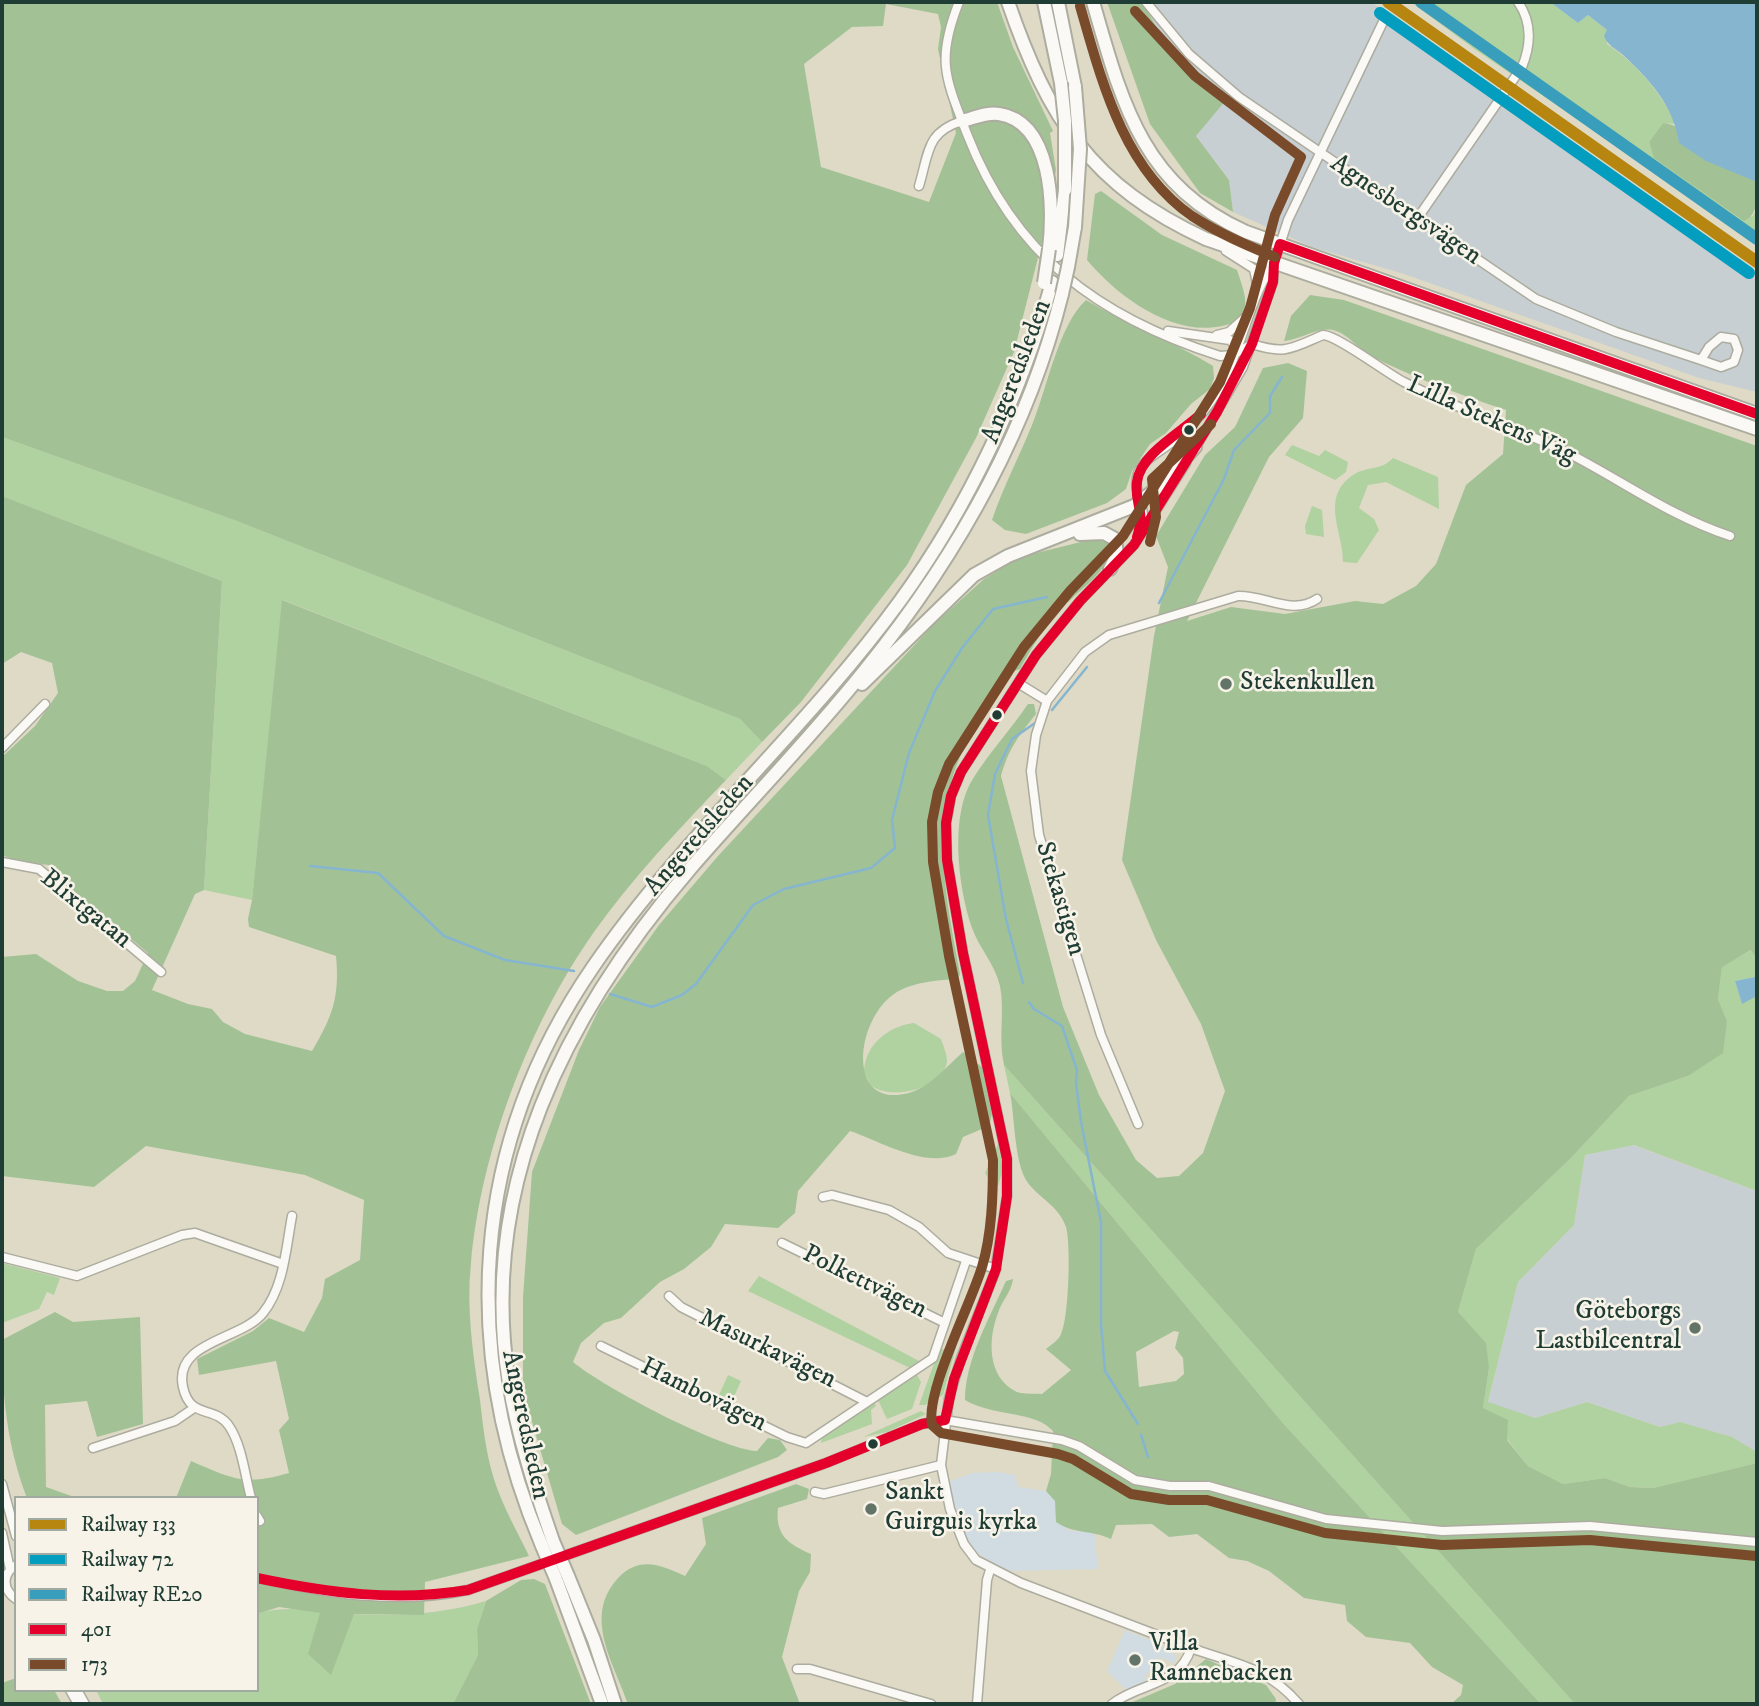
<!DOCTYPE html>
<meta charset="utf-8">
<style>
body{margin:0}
#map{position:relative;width:1759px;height:1706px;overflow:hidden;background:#dedac6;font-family:"IM FELL DW Pica",serif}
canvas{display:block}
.frame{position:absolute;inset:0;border:4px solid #1f3d34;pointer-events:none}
.legend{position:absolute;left:14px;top:1496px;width:245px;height:196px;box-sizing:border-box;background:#f7f3e8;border:2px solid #a1aaa0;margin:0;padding:9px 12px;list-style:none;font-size:21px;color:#1f3d34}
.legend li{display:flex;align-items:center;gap:14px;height:35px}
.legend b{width:35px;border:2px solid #a1aaa0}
</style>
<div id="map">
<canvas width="1759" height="1706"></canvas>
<div class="frame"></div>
<ul class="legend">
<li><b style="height:9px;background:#b68610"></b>Railway 133</li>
<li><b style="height:9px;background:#039ebf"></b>Railway 72</li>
<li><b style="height:9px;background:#399ebb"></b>Railway RE20</li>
<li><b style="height:9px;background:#e4002b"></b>401</li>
<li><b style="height:9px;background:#7a4b2a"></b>173</li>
</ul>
</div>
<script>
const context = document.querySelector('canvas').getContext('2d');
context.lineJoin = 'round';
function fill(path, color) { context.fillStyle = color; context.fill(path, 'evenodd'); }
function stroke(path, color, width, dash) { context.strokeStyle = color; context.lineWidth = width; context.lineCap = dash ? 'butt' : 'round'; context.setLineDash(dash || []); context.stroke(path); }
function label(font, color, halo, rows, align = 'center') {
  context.font = font + ' "IM FELL DW Pica",serif'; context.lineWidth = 5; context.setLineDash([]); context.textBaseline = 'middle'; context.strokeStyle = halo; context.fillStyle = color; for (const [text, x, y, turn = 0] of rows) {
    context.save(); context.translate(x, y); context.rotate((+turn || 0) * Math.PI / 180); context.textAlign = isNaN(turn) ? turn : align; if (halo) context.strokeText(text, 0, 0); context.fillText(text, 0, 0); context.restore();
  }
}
const built = new Path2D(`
 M999,1472L1015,1475L1018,1487L1046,1491L1055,1501L1069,1531H1094L1098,1569L1005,1571L975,1551L961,1527L948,1482L972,1473Z
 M1125,1630L1159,1644L1176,1655L1174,1664L1160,1657L1146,1675L1144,1685L1126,1690L1107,1671Z`);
const industrial = new Path2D(`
 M1142,2H1371L1757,272V392L1699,378L1404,274L1312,247L1233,212L1229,180L1196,136L1225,99L1164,40Z
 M1633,1145L1757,1191V1452L1731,1437L1680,1422L1660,1427L1587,1402L1535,1418L1488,1403L1518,1282L1574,1225L1585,1155Z`);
const green = new Path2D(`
 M1411,2H1550L1578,23L1588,15L1607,30V44C1636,63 1661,93 1676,124L1663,123L1649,142L1654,157L1752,217L1757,209V242L1473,48Z
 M2,437L234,520L740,719L762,742L726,780L707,766L283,600L252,900L204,890L222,581L2,496Z
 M1292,445L1319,456L1325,450L1348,462L1346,472L1335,480L1285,455Z
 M1393,458L1438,477L1439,509L1386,482L1368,485L1359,508L1374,519L1379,530L1357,563L1343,562C1344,533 1319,498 1353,475C1366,466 1381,471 1393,458Z
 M1312,506L1322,510L1324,537L1306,534L1305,526Z
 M1752,950L1757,959V980L1755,977L1735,981L1742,1003L1757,996V1191L1634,1145L1585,1155L1574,1225L1518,1282L1488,1402L1535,1418L1587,1402L1660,1427L1680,1422L1732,1437L1757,1452V1463L1653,1488L1630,1487L1605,1478L1563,1484L1528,1466L1483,1408L1489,1368L1458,1312L1476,1249L1571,1158L1629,1096L1688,1076L1727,1021L1718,999L1722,966Z
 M914,1023L941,1039C943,1045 947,1054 947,1061C945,1088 892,1101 872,1086C868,1082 867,1076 864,1072C865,1044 889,1026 914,1023Z
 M1004,1065L1575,1704H1541L1282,1422L1010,1093Z
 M998,1144L1003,1169L998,1186L990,1182L985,1173Z
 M2,1263L60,1278L54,1295L47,1292L39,1309L2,1323Z
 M759,1276L919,1361L910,1368L748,1291Z
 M956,1347L943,1395L925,1405H919L939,1350Z
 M728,1375L741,1381L732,1401L719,1395Z
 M917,1375L921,1382L912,1409L887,1419L878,1400Z
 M874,1402L876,1406L871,1410L872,1424L821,1443L822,1438Z
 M921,1411L926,1414L887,1432L863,1437Z
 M486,1601L477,1629L478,1655L453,1704H103L96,1690H257V1614C288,1604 315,1612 348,1614C396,1616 439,1615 486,1601Z`);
const forest = new Path2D(`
 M2,2H997L1013,47L1053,131L1050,133L1056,170L1042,242L1014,352L976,438L907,565L801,702L762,742L740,719L234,520L2,437ZM886,4L938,14L941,27L938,49L956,133L929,202L821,167L804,64L852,27L883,26Z
 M1107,2H1142L1164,40L1226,100L1196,136L1229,180L1233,212L1200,193L1150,124Z
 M1663,123C1690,125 1727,168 1757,182C1757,198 1759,214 1744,221L1654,158L1649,142Z
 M1101,191L1162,235L1237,270C1240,280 1247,296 1245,307C1242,319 1233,324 1222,326C1172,337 1117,296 1087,260L1095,194Z
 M1310,295L1344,300L1757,446V959L1751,950L1722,967L1718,999L1727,1021L1723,1053L1688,1076L1629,1096L1571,1158L1476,1249L1458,1312L1486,1343L1489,1368L1483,1408L1508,1420L1507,1440L1528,1466L1563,1484L1605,1478L1630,1487L1653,1488L1757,1463V1704H1575L1004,1065C998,1038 1005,1011 1000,986C995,964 979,948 972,928C958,888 949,813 974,777C990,752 1011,729 1028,704H1034L1036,714C1019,735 1008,750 1001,776L1063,1007L1099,1095L1136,1160L1157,1178L1179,1176L1203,1153L1225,1091L1201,1024L1156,940L1122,860L1154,636L1168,567L1156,536L1205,455L1235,427L1263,368L1288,363L1307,371L1303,418L1269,457L1187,621L1231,607L1285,614L1355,601L1383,604L1416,586L1436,564L1466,485L1503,454L1506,410C1460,395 1414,378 1371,356C1359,350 1349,335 1336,331C1319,325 1301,340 1284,341L1291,316Z
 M1086,300C1127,325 1173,341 1213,366L1214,378L1210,389L1191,404L1166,433L1150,444L1132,471L1126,489L1107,503L1026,534L1005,530L992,520C1003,487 1019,457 1032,425C1047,389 1058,326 1086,300Z
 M2,496L222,581L204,890L195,894L152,990L188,1004L212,1009L223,1022L245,1034L312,1051C332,1017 340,997 336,956L249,927L248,919L252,900L282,600L707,766L726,780C679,829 633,877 594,932C529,1024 481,1151 471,1263C466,1308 473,1355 480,1400C483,1426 486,1454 494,1479C502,1505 517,1531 529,1556L425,1582L424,1615L354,1614L331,1675L308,1654L320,1613L279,1607L257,1614V1498H176L191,1461C233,1479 244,1486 289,1473L279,1430L289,1419L276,1361L199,1375L197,1359L253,1331L269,1318L304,1332L322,1298L325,1279L360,1260L364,1200L305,1175L146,1146L94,1187L2,1176V957L36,954L78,981L107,991H123L135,981L148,953L56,876V866L17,861L2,855V757L35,726L58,693L52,663L21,652L2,664Z
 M1097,538L1109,543L1112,552C1100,579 1076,592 1057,613C1042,630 1031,649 1020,669C996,676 991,701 981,722C975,735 964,746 959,759C930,830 947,901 960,974L958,979C938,980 911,982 894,994C854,1022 846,1113 912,1092C932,1085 947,1066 963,1052L982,1067L992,1114L989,1126L963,1137L956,1154C926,1169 880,1141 850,1131L798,1191L795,1213L778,1228L725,1224L711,1247L684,1269L660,1282L621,1318L604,1323L581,1343L573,1362C603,1387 720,1449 757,1451L768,1438L780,1440L787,1450L778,1457L576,1535L562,1524L523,1391V1297L532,1172L579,1050L600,1007L659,925L718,856L934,624L984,579L1020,557Z
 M1010,1093L1282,1422L1541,1704H1451L1461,1695L1463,1685L1432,1667L1410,1643L1366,1637L1347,1621L1345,1605L1304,1598L1269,1571L1247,1561L1229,1558L1197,1534L1169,1537L1152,1524L1116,1525L1111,1539C1092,1530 1073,1534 1056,1522L1055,1501L1046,1491L1051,1474L1053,1431C1034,1410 993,1417 965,1400C965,1360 990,1317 1006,1281L1013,1279C1011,1293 1002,1300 998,1313C988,1339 987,1376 1015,1391C1022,1395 1034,1393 1042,1394L1071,1370L1046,1349C1051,1345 1059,1340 1061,1334C1069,1318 1071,1244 1066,1227C1059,1206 1039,1198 1028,1183C1014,1164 1015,1117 1010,1093ZM1174,1331L1179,1332L1175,1348L1183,1358L1184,1374L1176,1381L1139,1387L1136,1352Z
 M55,1312L73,1322L140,1317L143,1424L97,1437L87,1401L45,1405L46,1487L77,1498H27C7,1446 2,1395 2,1340Z
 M796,1484L809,1489L807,1499L778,1508C775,1535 788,1544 811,1554L810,1572L799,1591L782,1657L800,1704H628C613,1661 581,1614 621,1575C642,1556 663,1566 685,1576L706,1544L702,1518Z
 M534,1579L545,1584L591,1704H453L478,1655L477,1629L486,1601L521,1580Z
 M1206,1659L1266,1685L1276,1699L1275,1704H1128L1175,1684Z
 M16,1678V1690H54L62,1704H2V1683Z`);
const water = new Path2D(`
 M1550,2H1757V182L1706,161L1679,143C1674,106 1649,79 1623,55C1615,48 1608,46 1604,36L1607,30L1588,15L1578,23Z
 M1755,977L1757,996L1742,1004L1735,981Z`);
const stream = new Path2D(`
 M1159,603L1224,479L1234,450L1270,413V396L1282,377
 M1052,710L1087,667
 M310,866L378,873L444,936L505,960L574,971
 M1023,983L1006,919L988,815L995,774L1012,739L1035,723
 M610,994L652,1007L682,995L696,984L753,905L784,889L871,868L895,848L892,820L909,753L935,691L962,648L993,609L1047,597
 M1029,1002L1034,1009L1062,1026L1077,1070L1076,1083L1081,1122L1101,1222V1324L1105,1371L1138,1424
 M1141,1435L1148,1457`);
const minor = new Path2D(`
 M959,2C936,60 945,77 967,134C1014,255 1098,317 1220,356L1233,355L1252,344
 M1146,2L1189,54L1239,97L1536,299L1616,332L1701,360L1709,347L1721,337L1734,339L1738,350L1734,362L1721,367L1701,360
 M919,186C929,153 926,132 962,121
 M1417,219L1522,67C1531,45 1532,22 1518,2
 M1226,251L1254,269L1258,289
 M1168,331L1230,340L1239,350
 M1217,335L1229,332L1249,314
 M1252,344C1286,355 1292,348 1323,335C1337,335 1386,373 1404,382C1458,410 1516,427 1570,454C1624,482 1672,517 1730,536
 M1193,452L1243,367L1273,282L1274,263L1288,220L1383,22
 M1140,530C1150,507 1131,493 1138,473C1144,458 1162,451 1173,441C1187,430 1200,417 1210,403C1243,357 1245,304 1274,263
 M1018,683L1047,701L1036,735L1031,771L1039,835L1101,1035L1138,1124
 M1047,701L1085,652L1109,635L1238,596C1265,595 1292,616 1317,599
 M2,748L45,704
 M2,862L39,869L161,972
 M823,1197L832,1195L889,1210L919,1227L948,1253L996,1269
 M782,1243L945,1323
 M2,1257L77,1276L182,1235L195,1233L283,1264
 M669,1296L681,1307L867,1402
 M601,1346L787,1437L806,1443L933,1358L966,1261
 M93,1448L175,1421L194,1408
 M2,1484L16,1536
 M815,1492L824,1494L941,1465
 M251,1498C245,1476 242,1445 229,1426C215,1405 190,1420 183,1387C173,1341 242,1340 263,1313C284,1287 286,1248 292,1216
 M257,1516L260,1521
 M2,1533L10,1569
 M16,1565C2,1574 2,1589 16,1599
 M257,1578C329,1594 395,1605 468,1590L826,1463L922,1424L945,1420L1062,1440L1079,1446L1135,1480L1170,1486H1209L1326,1519L1442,1531L1590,1526L1757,1542
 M1191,1648C1235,1664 1266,1666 1299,1704
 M797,1669H810L931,1704
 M70,1690L78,1704
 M77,1690L85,1704
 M977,1704L987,1580L990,1570
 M1112,1704C1140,1682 1179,1687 1191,1648L1021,1583L976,1560L964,1544L950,1509L941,1465L949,1398L961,1358L995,1272L1007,1196V1159L963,953L947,860L946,823L951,796L961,772L1036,655L1080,601L1134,545L1186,463`);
const highway = new Path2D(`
 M1008,2C1048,118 1091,186 1206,239L1757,429
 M1044,2L1061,83
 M1058,2L1075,87
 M1093,2C1122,103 1142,185 1246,232L1757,414
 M962,121C974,118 987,112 999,114C1053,122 1054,209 1049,249
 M1057,255L1065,190
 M1068,267L1075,227
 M1080,534L1104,533L1115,539L1117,555L1110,569
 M862,684L974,575L1008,556L1134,506L1160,486L1195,447
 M553,1541C535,1489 518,1437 509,1383C477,1186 566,1014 690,869C748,802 810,739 865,670C955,559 1027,434 1062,294
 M542,1546C459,1349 470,1146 593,967C683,836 806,730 900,601C969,506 1021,395 1052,282
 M568,1576L594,1640L615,1704
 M556,1579L602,1704`);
const highwayBridge = new Path2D(`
 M1061,83L1065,121V190
 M1075,227L1080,149L1075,87
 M1044,283L1049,249
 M1062,294L1068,267
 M553,1541L568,1576
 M542,1546L556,1579`);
const bus1 = new Path2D(`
 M1137,537C1146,510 1134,504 1137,482C1140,454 1182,432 1201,414
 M945,1420L954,1379L996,1269L1007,1196V1159L963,953L947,860L946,823L951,796L961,772L1036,655L1080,601L1134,545L1217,412L1252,344L1273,282L1274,263L1280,244L1757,414
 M257,1578C328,1593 396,1602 468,1590L826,1463L922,1424L945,1420`);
const bus2 = new Path2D(`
 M1080,6C1102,82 1123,168 1192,216C1218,233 1246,245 1275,257
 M1135,11L1195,76L1301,157L1275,215L1250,308L1220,382L1123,536L1070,591L1024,647L949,764L938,792L932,822L933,862L949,956L993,1160C993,1195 992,1234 982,1267C971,1304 925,1392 932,1425L941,1433L1058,1454L1073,1459L1131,1494L1169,1500H1207L1325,1533L1442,1545L1590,1540L1756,1556
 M1150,542L1156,517L1152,479L1211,424`);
const rail1 = new Path2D(`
 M1388,2L1757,262`);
const rail2 = new Path2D(`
 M1380,13L1749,273`);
const rail3 = new Path2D(`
 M1421,2L1757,239`);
const markers = [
 [1189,430,6,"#1f3d34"],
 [1226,684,7,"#627467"],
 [997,715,6,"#1f3d34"],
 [1695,1328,7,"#627467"],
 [873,1444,6,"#1f3d34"],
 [871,1509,7,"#627467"],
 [1135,1660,7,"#627467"]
];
const streetNames = [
 ["Agnesbergsvägen",1405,211,34],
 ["Angeredsleden",1018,372,-69],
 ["Lilla Stekens Väg",1491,421,24],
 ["Angeredsleden",700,836,-49],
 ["Stekastigen",1059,899,73],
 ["Blixtgatan",85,910,39],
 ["Polkettvägen",864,1283,26],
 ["Masurkavägen",767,1350,26],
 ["Hambovägen",703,1396,26],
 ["Angeredsleden",524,1425,78]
];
const poiNames = [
 ["Stekenkullen",1240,684],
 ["Göteborgs",1681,1313,"right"],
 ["Lastbilcentral",1681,1343,"right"],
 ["Sankt",885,1494],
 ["Guirguis kyrka",885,1524],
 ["Villa",1149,1645],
 ["Ramnebacken",1149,1675]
];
fill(built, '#d1dce2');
fill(industrial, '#c7cfd3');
fill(green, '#b0d1a0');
fill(forest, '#a2c296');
fill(water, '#86b5d0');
stroke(stream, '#86b5d0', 2.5);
stroke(minor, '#acac9f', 11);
stroke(highway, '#acac9f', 16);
stroke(minor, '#faf9f6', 8);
stroke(highway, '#faf9f6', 12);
stroke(highwayBridge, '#acac9f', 16, []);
stroke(highwayBridge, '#faf9f6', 12);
stroke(bus1, '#e4002b', 10);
stroke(bus2, '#7a4b2a', 10);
stroke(rail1, '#b68610', 12);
stroke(rail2, '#039ebf', 12);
stroke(rail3, '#399ebb', 12);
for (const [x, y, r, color] of markers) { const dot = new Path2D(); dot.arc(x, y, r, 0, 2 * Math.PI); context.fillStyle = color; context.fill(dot); stroke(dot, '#f7f3e8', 2.5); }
label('26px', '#1f3d34', '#f7f3e8', streetNames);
label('26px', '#1f3d34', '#f7f3e8', poiNames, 'left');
</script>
